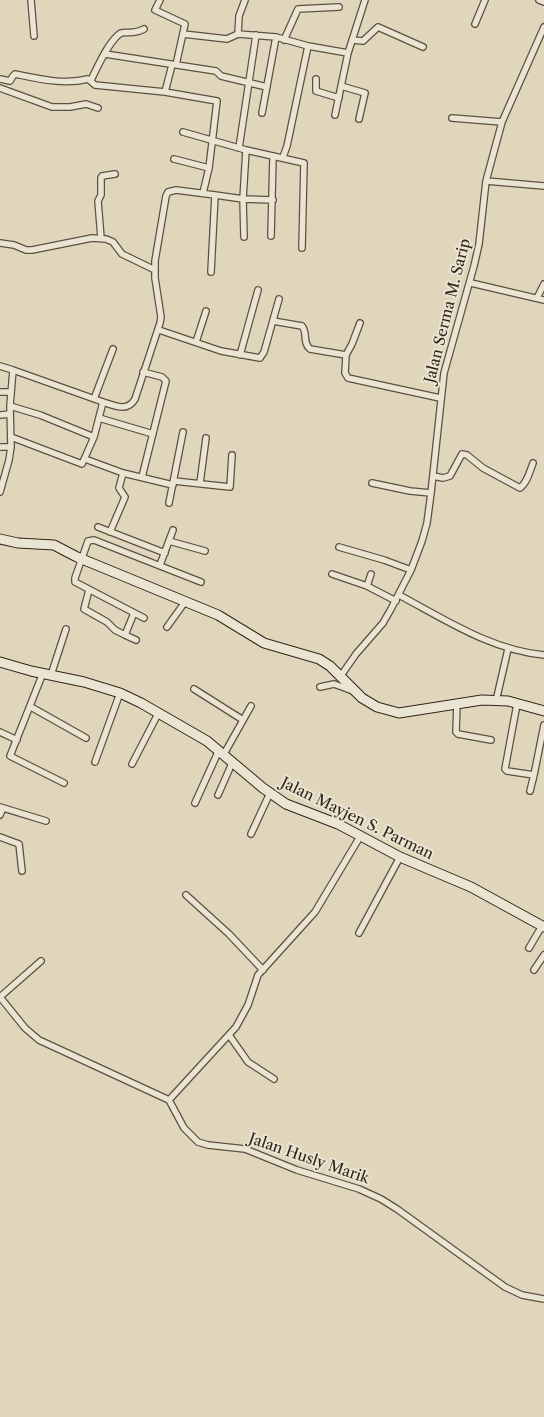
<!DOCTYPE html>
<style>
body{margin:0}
canvas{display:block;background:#dfd6bc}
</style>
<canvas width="544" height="1417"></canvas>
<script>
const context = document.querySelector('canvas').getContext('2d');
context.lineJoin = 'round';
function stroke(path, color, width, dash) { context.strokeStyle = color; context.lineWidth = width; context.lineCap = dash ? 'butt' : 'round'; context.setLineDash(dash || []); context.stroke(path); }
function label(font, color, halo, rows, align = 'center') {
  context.font = font + ' "Libre Caslon Text",serif'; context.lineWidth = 4; context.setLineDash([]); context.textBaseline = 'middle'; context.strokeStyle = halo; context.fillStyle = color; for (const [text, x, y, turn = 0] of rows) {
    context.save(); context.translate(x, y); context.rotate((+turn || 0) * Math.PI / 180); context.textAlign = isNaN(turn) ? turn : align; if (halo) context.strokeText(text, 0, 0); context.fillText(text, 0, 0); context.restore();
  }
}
const street = new Path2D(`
 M31,0L34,36
 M160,0L155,10L185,24L176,65
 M539,0L544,2
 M475,24L485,0
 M183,34L227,39L238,34L276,37L308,46L348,53
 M238,34L239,16L245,0
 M284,40L298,9L339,7
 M352,40L363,41L378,27L423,47
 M105,54L216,71L221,76L267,87
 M0,79L10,81L13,76L15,74C39,79 64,85 88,79L95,85L165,92L217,101L209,168L203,193
 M316,79V91L339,98
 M91,80C97,68 109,40 121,33C126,31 133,35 144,29
 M341,86L365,93L359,119
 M0,88L52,107H70L86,104L98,108
 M165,92L172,65
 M262,113L276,37
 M335,115L348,53L365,0
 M452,118L502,122
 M183,132L246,150L304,163L302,248
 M239,148L256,35
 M283,157L287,146L308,46
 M174,159L209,168
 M486,181L544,186
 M271,236L273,157
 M244,237L243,199L246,150
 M101,238L98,201L101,195V178L102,176L115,174
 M0,243L14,245L26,250H32L92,238L106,239L113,242L122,254L155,270
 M211,272L215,195L243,199L273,200
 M471,283L544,300
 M537,298L544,284
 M273,321L302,326C308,333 302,342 310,349L346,355L345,373L348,378L440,398
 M159,330L221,351L260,358L264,352L279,299
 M196,342L206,311
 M240,355L258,290
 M346,355L352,344L360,323
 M0,366L13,370L10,406L11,447L9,460L0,492
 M13,370L103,402C115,406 128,412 135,399L160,323L161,317L155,278V261L166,196L168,192L176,190L215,195
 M0,392H11
 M94,399L113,349
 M10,406L40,415L94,437
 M0,415L10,414
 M99,418L153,434
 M11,437L82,464L94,437L103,402
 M0,447H11
 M85,459L123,473L173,485
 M433,476L443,478L450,476L462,454L467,455L483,468L520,488C527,483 530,471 533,463
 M142,477L166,381L162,377L143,372
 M174,481L230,487L232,455
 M200,483L206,438
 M372,483L410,491L431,493
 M169,503L183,432
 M98,527L165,553
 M110,532L125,497L119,488L123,473
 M169,541L205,551
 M339,547L384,560L411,570
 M160,565L173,530
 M332,574L367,586L396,601
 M367,586L371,574
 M89,590L84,609L107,622L115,630L125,635
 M399,595C446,620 491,650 544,655
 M134,613L125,635L136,640
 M144,618L75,582V578L88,541L94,540L201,582
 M167,627L185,602
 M43,673L10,756L64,783
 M51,675L66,629
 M340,677L356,654L383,623L391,609L411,570L422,541L427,523L431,493L444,373L474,266L479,244L486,181L502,122L544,27
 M320,687L334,684L353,691
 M194,689L243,720
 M496,701L508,649
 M457,703L456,732L458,734L491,740
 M517,704L505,769L507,771L534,775L544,725
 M31,707L86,738
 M0,732L17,740
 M224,754L251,706
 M95,762L120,693
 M132,764L159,712
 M530,791L534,775
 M218,795L233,761
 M195,803L219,750
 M0,807L46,821
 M0,815L3,808
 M251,834L270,793
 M0,837L19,844L22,871
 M186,895L229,934L263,970
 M359,933L400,857
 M529,948L542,926
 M534,970L544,955
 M0,997L25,1028L39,1040L169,1100L184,1128L198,1142L208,1145L245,1149L297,1170L359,1189L381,1199L397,1209L505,1287L522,1295L544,1299
 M0,997L41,961
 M229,1035L248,1062L274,1079
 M169,1100L236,1027L248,1005L258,975L315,912L361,835`);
const secondary = new Path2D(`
 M0,539L18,543L54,545L77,557L218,615L264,643L319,659L330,666L362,698L377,707L399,713L482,700L508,701L544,711
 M0,662L31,671L84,682L120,693L141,703L207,741L263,788L286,804L338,824L400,857L471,887L544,927`);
const streetNames = [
 ["Jalan Serma M. Sarip",448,311,-76],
 ["Jalan Mayjen S. Parman",357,819,26],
 ["Jalan Husly Marik",309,1159,19]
];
stroke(street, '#5e5041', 8);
stroke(secondary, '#332318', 11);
stroke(street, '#eae4d3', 5.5);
stroke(secondary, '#eae4d3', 9);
label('15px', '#332318', '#eae4d3', streetNames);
</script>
